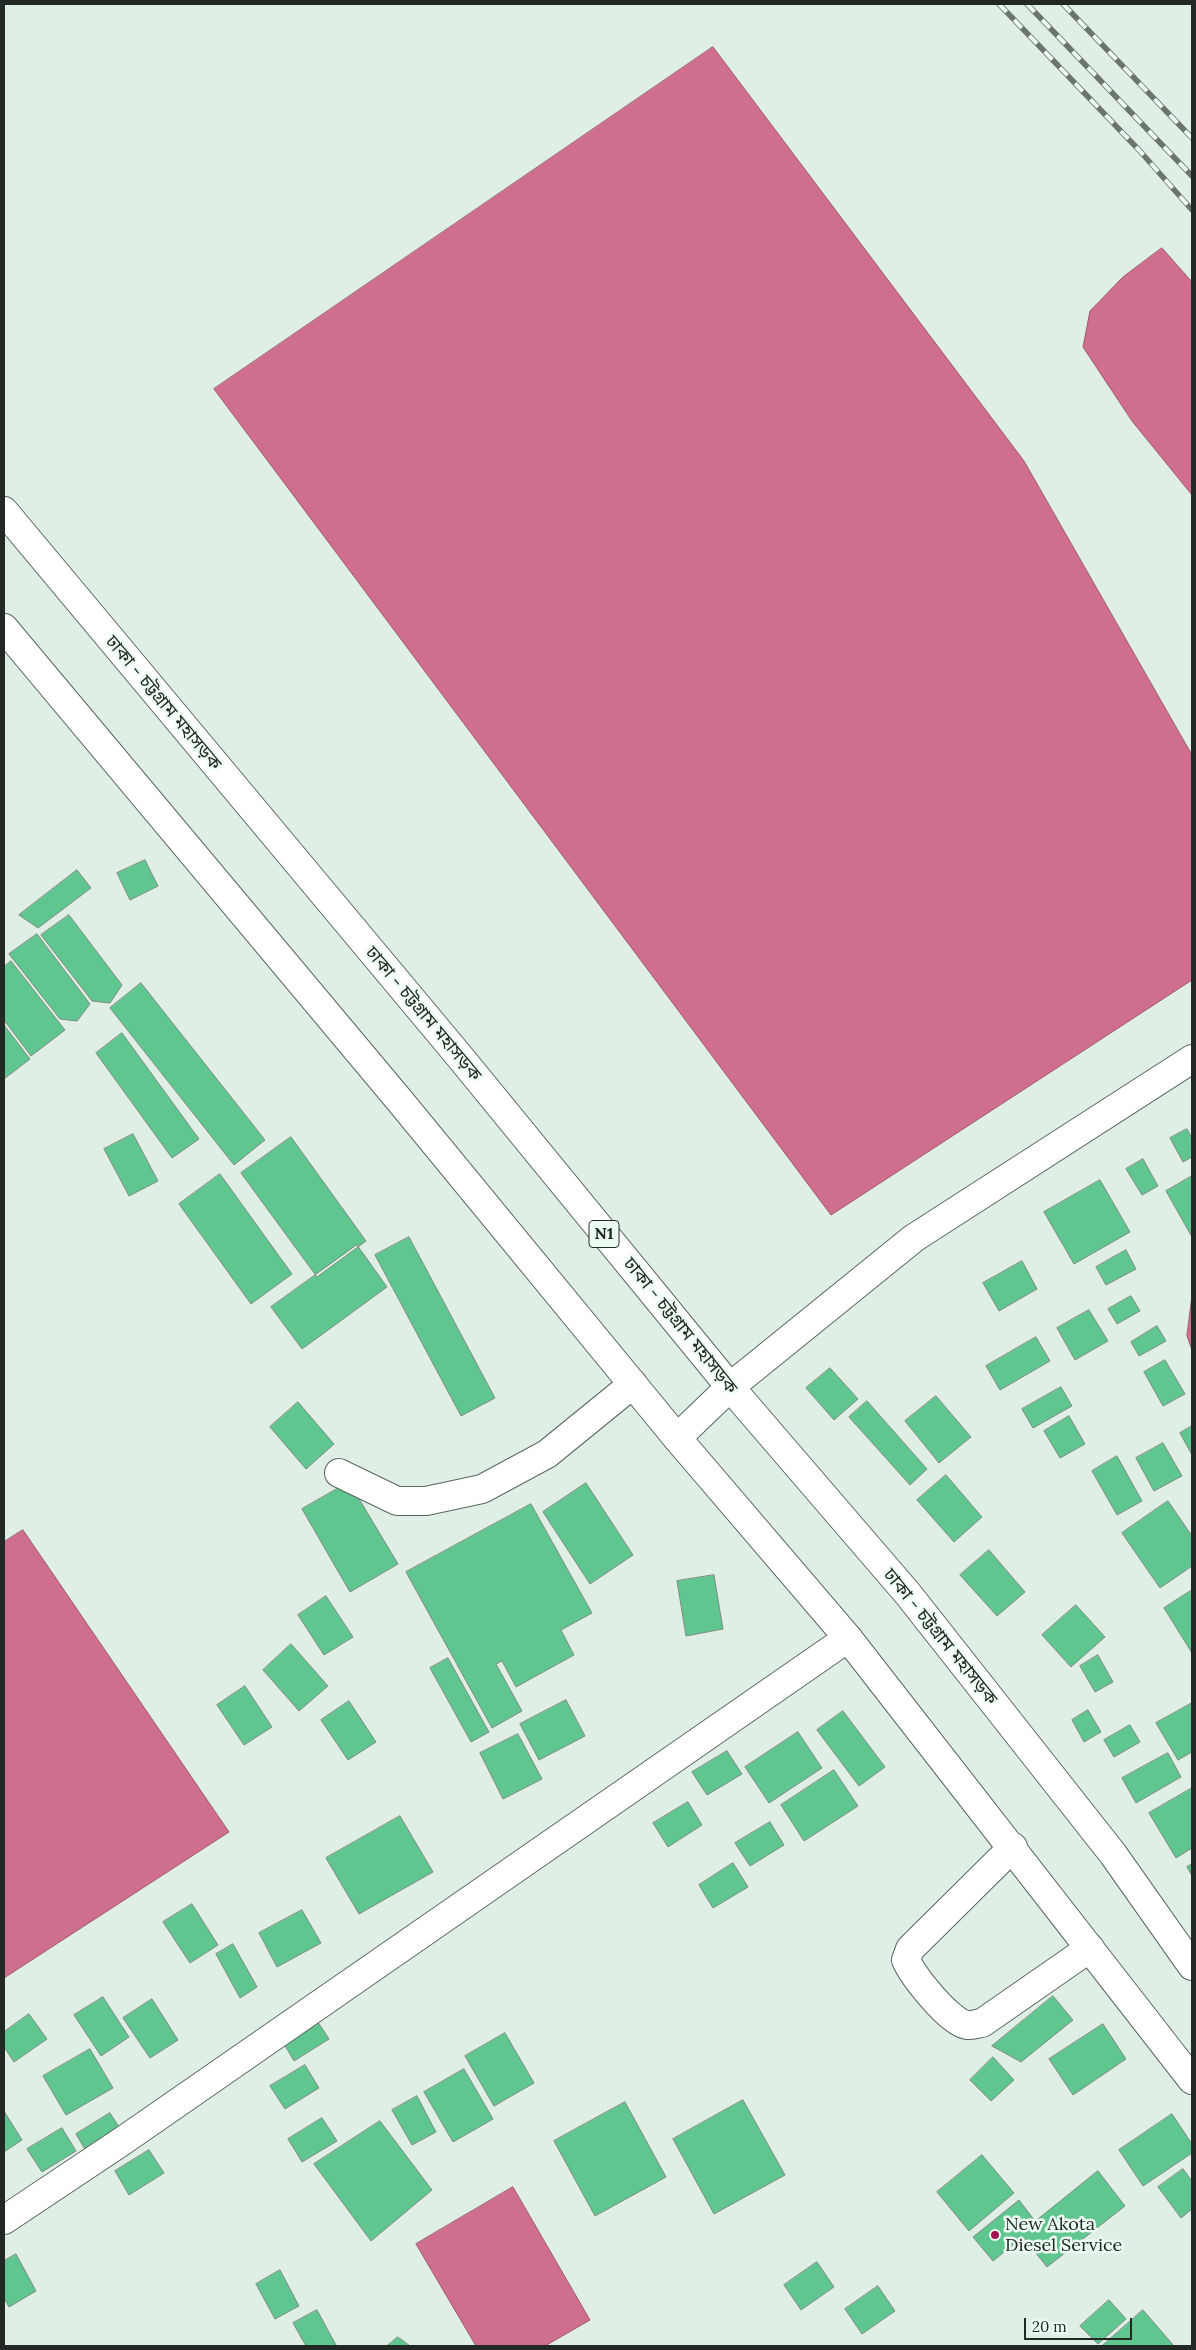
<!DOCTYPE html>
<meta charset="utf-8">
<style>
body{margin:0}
#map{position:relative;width:1196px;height:2350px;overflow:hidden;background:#e0efe5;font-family:Lora,serif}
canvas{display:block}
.frame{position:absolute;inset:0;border:5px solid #222824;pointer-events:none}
.scale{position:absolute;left:1024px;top:2318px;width:108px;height:22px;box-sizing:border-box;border:2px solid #222824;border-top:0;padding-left:6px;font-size:15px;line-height:18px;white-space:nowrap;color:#222824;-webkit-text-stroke:4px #edfcf3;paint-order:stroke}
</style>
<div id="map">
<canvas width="1196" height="2350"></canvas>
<div class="frame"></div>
<div class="scale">20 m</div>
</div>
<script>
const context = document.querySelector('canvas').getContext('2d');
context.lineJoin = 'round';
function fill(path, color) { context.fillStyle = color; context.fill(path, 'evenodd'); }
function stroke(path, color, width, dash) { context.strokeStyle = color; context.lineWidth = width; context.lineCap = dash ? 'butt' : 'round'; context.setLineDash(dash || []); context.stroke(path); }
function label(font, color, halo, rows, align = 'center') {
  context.font = font + ' Lora,"Noto Sans Bengali",serif'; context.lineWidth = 5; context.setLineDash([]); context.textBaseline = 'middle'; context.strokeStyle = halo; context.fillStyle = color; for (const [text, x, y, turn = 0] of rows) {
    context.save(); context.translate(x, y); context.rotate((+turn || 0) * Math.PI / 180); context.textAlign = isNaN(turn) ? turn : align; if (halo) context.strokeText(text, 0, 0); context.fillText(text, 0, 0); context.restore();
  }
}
const water = new Path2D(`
 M713,47L1024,461L1192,755V980L831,1215L214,389Z
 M1162,248L1192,282V495L1132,421L1083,347L1090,311L1123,277Z
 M1192,1296V1350L1187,1336Z
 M23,1530L229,1832L4,1978V1542Z
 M513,2187L590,2320L545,2346H476L416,2244Z`);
const building = new Path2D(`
 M145,860L158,886L130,900L117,873Z
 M77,870L91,888L38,928L19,915Z
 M69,915L122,985L110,1003L92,1001L41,935Z
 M37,934L90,1004L77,1021L60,1019L9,954Z
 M11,961L65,1030L31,1056L4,1020V967Z
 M141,983L265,1140L234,1165L110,1008Z
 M4,1025L30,1059L4,1079Z
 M122,1033L199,1139L172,1158L96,1053Z
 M1187,1129L1192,1138V1157L1183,1162L1170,1138Z
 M133,1134L158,1181L129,1196L104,1149Z
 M291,1137L366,1241L317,1277L241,1173Z
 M1143,1159L1158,1186L1142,1195L1126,1169Z
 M220,1174L292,1274L251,1304L179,1204Z
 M1192,1176V1237L1166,1191Z
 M1100,1180L1130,1232L1074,1264L1044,1212Z
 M409,1237L495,1398L461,1416L375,1255Z
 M357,1245L387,1287L302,1349L271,1307Z
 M1126,1250L1136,1269L1106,1285L1096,1267Z
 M1022,1261L1037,1289L999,1311L983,1283Z
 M1131,1296L1140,1311L1117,1324L1108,1309Z
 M1089,1310L1108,1341L1075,1360L1057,1328Z
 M1157,1326L1166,1341L1139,1356L1131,1342Z
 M1036,1337L1050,1361L1000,1390L986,1366Z
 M1165,1360L1185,1394L1163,1406L1144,1372Z
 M830,1368L858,1399L834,1420L806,1388Z
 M1061,1387L1072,1406L1033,1428L1022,1409Z
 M936,1396L971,1437L939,1463L905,1421Z
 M867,1401L927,1469L910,1485L849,1417Z
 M298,1402L334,1444L306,1469L270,1427Z
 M1069,1416L1085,1444L1060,1458L1044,1431Z
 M1192,1426V1455L1180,1433Z
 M1163,1443L1182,1476L1154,1491L1136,1458Z
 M1117,1456L1142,1501L1117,1515L1092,1471Z
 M946,1475L982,1517L954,1542L917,1500Z
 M349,1482L398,1564L350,1592L302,1509Z
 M586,1483L633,1555L590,1584L543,1512Z
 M1168,1501L1192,1536V1566L1160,1588L1122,1533Z
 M531,1504L592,1613L561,1630L574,1655L516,1687L502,1661L496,1664L522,1711L492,1728L406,1572Z
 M989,1550L1025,1592L997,1616L960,1575Z
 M714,1575L723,1629L686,1636L677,1581Z
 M1192,1590V1653L1164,1608Z
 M326,1596L353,1637L324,1655L298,1615Z
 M1076,1605L1105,1637L1071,1667L1042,1635Z
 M291,1644L328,1686L299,1711L263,1670Z
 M1098,1655L1113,1682L1095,1692L1080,1666Z
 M448,1658L489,1732L471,1742L430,1668Z
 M245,1686L272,1727L244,1745L217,1705Z
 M566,1700L585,1736L539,1760L520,1724Z
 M349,1701L376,1742L348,1760L321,1720Z
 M1192,1703V1752L1178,1760L1156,1723Z
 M1088,1710L1101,1732L1084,1742L1072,1720Z
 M843,1711L885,1767L859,1786L817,1730Z
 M1130,1725L1140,1742L1114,1757L1104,1740Z
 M798,1732L822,1768L769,1803L745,1767Z
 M518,1734L542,1779L503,1799L480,1753Z
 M727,1751L742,1774L707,1795L692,1772Z
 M1168,1753L1181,1777L1136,1803L1122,1778Z
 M834,1770L858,1806L804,1841L781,1805Z
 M1192,1788V1848L1176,1858L1149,1813Z
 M688,1802L702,1825L668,1847L653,1823Z
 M400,1816L433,1872L359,1914L326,1858Z
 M770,1822L784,1845L750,1866L735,1843Z
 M733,1863L748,1887L713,1908L699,1885Z
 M1192,1864V1876L1187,1867Z
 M192,1904L218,1945L190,1963L163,1922Z
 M302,1910L321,1943L277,1967L259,1933Z
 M233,1944L257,1987L240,1998L216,1954Z
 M1053,1996L1073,2020L1021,2062L992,2046Z
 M103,1997L129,2037L101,2056L74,2015Z
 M152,1999L178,2040L150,2058L123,2018Z
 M29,2014L47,2039L14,2062L4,2047V2032Z
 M314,2016L329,2039L294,2061L280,2037Z
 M1103,2024L1126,2059L1073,2095L1049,2059Z
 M505,2033L534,2083L494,2106L465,2056Z
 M90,2049L113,2088L66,2115L43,2076Z
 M993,2057L1014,2080L991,2101L970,2080Z
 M305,2065L319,2088L285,2109L270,2086Z
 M464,2069L493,2119L453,2142L424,2092Z
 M417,2096L436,2132L412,2145L392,2110Z
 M743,2100L785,2175L714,2214L673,2139Z
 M625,2102L666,2177L595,2216L554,2141Z
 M4,2111L22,2140L4,2152Z
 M110,2113L125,2136L90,2158L76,2134Z
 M1172,2114L1192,2144V2153L1143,2186L1119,2150Z
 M322,2118L337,2141L302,2162L288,2139Z
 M380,2121L432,2190L371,2241L314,2164Z
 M62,2128L76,2151L42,2172L27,2149Z
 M149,2150L164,2173L129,2195L115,2171Z
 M982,2155L1014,2193L969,2231L937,2192Z
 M1183,2169L1192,2181V2209L1181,2218L1158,2187Z
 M1098,2171L1125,2206L1047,2267L1023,2237L993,2261L973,2237L1019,2200L1035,2221Z
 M16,2254L36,2291L9,2307L4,2298V2261Z
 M817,2262L834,2287L801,2310L784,2285Z
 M280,2270L299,2306L275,2319L256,2284Z
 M878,2286L895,2311L862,2334L845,2309Z
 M1109,2300L1126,2319L1098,2344L1080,2326Z
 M317,2310L336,2345L334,2346H306L293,2323Z
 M1143,2310L1174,2346H1102Z
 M398,2337L410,2346H387Z`);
const minor = new Path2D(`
 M677,1438L730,1387L914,1238L1192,1059
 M339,1473L397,1501H426L482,1489L547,1454L633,1384
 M1013,1847L910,1949L906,1960C913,1976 949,2022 967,2025C971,2026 978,2023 982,2023L1090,1948
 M4,2220L121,2142L848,1638`);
const highway = new Path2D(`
 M4,511L460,1057L730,1387L908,1594L1113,1854L1192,1966
 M4,628L400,1101L677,1438L848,1638L1192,2080`);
const rail = new Path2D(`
 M999,4L1139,150L1192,210
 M1027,4L1192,176
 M1063,4L1192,138`);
const markers = [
 [995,2235,5,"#a41354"]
];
const shields = [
 [604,1234,30]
];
const shieldNames = [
 ["N1",604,1234]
];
const streetNames = [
 ["ঢাকা - চট্টগ্রাম মহাসড়ক",163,703,50],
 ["ঢাকা - চট্টগ্রাম মহাসড়ক",423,1014,50],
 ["ঢাকা - চট্টগ্রাম মহাসড়ক",680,1326,51],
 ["ঢাকা - চট্টগ্রাম মহাসড়ক",940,1637,51]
];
const poiNames = [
 ["New Akota",1005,2225],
 ["Diesel Service",1005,2246]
];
fill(water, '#d06f8d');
stroke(water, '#9c5a6e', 1);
fill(building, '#60c68f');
stroke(building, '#7e8b83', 1);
stroke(minor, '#5a675f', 30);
stroke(highway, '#5a675f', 30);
stroke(minor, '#fff', 28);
stroke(highway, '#fff', 28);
stroke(rail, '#6b746e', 5.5);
stroke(rail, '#edfcf3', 4, [11]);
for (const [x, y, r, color] of markers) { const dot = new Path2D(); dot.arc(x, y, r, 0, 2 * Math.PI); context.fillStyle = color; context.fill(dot); stroke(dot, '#edfcf3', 2); }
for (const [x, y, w] of shields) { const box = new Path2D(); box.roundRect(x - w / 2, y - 13.5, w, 27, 4); context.fillStyle = '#edfcf3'; context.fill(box); stroke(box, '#222824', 1); }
label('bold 16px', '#222824', null, shieldNames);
label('18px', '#222824', '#edfcf3', streetNames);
label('18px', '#222824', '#edfcf3', poiNames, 'left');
</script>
